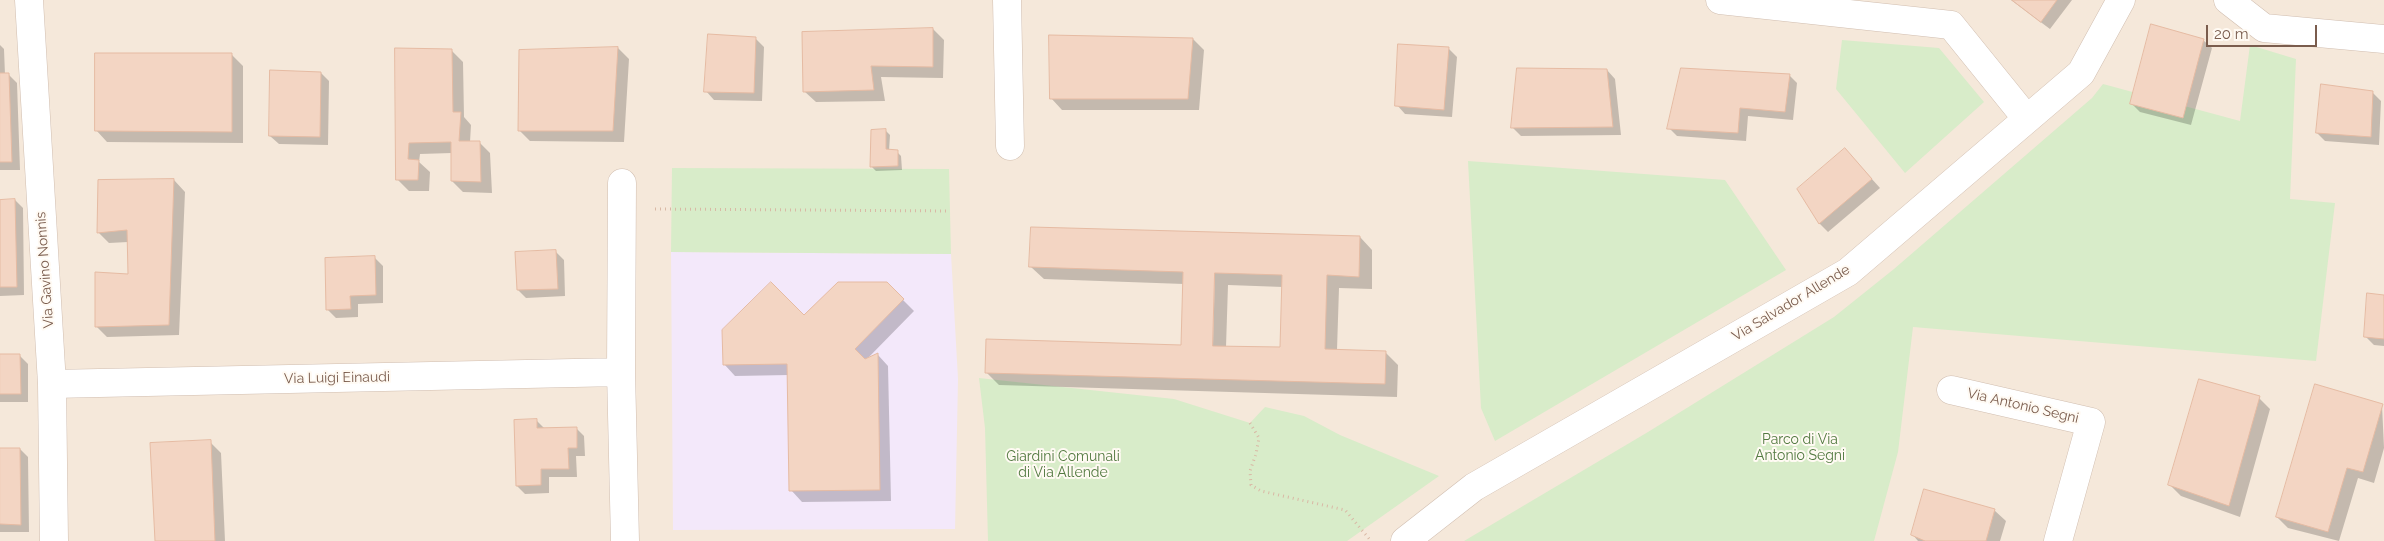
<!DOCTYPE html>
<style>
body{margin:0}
#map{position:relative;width:2384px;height:541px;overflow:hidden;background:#fdf6ec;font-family:Raleway,sans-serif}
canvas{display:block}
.scale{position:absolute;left:2206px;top:25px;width:111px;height:22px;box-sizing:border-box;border:2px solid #7a5c4d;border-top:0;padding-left:6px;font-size:15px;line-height:18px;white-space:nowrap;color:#7a5c4d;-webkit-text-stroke:4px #fffaf3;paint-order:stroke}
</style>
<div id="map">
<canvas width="2384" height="541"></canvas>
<div class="scale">20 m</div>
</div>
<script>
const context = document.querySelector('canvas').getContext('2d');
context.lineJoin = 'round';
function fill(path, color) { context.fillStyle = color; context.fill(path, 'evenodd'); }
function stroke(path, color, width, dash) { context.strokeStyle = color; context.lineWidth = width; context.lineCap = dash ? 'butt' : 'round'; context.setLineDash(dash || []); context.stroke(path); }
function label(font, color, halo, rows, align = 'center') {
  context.font = font + ' Raleway,sans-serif'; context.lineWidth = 4; context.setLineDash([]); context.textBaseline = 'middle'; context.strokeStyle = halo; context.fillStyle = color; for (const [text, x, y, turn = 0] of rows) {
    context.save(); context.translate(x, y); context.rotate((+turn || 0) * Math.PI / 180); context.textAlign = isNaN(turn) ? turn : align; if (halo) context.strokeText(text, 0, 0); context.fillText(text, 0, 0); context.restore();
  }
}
const residential = new Path2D(`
 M0,0H2384V541H0Z`);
const education = new Path2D(`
 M671,252L951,254L958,379L955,529L673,530Z`);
const green = new Path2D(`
 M1842,40L1939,48L1984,102L1905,173L1836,89Z
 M2250,45L2296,59L2290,199L2335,203L2316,361L1913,327L1898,452L1874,541H1464L1648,432L1834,317L1894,269L2092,98L2103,84L2240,121Z
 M1468,161L1725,180L1786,270L1495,441L1481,408Z
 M672,168L949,169L951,254L671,252Z
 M979,378L1174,399L1250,423L1265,407L1304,416L1340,435L1439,476L1347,541H988L985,428Z`);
const shadow = new Path2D(`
 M2011,0H2072L2050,29Z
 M933,29L944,40L943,78L881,77L885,101L816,102L804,91Z
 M755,38L764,47L762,101L714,100L706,91Z
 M1193,39L1204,50L1199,110H1062L1051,98Z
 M2203,40L2212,48L2191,125L2140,112L2131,103Z
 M0,45L4,49L5,75H9L17,83L20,170H0Z
 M618,48L629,59L624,142L530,141L519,130Z
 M1449,49L1457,57L1452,117L1405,114L1397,105Z
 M397,50L452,51L463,62L464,117L471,125L470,142H479L490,153L492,193L463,192L452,181V153L420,154L419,162L430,172L429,191H409L398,180Z
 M232,55L243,66V143L107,142L96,130Z
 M1607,70L1615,79L1621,135L1521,136L1513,128Z
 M321,73L329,81L328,145L279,144L270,136Z
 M1789,75L1797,83L1793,120L1748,116L1746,141L1677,136L1669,128Z
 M2372,92L2381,101L2379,145L2325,141L2317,133Z
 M886,131L890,135L889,151L897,152L901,156L902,170L876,171L871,166Z
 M1853,158L1880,188L1828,232L1820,224L1799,189Z
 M174,180L185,192L179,335L107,337L96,326L129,275L128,242L109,243L98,232L100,182Z
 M15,200L23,208L24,295L0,296V201Z
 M1360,237L1372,250V289L1339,288L1337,350L1385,352L1398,365L1397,397L999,385L986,372L1183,346L1184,284L1044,279L1031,267ZM1228,285L1283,287L1281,348L1226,347Z
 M555,251L564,260L565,296L526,298L518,290Z
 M374,257L383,266V303L358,304V317L336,318L327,309Z
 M886,283L914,311L867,359L878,355L888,366L891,501L802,502L791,490L789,375L735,376L724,364L804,317Z
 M2384,296V346L2374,345L2365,336Z
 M0,356H20L28,364V402H0Z
 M2259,398L2270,409L2240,517L2181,496L2170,485Z
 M2382,405L2384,448L2374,483L2358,478L2339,541L2288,528L2277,517Z
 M537,421L545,429L576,428L584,436L585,456H576L577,477H549V493L525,494L517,486Z
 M210,442L221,453L225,541H156Z
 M0,449H20L28,457L29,532H0Z
 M1994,510L2006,521L2000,541H1918L1913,535Z`);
const building = new Path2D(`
 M2012,0H2057L2041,22Z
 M2151,24L2204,39L2183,118L2130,104Z
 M933,28V67L871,66L874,90L803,92L802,32Z
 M708,34L756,37L754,93L704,92Z
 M1049,35L1193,38L1188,99H1050Z
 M1398,44L1449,47L1444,110L1395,106Z
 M618,47L613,131H518L519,50Z
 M395,48L452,49L453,112H461L459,141H480L481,182L451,181V142L409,143L408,159L419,160L418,180H396Z
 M95,53H232V132L95,131Z
 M1517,68L1607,69L1613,127L1511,128Z
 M1681,68L1790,74L1785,112L1740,108L1738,133L1667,129Z
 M270,70L321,72L320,137L269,136Z
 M0,73H9L12,162H0Z
 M2321,84L2373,91L2371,137L2316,133Z
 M886,129V149L898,150V166L870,167L871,130Z
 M1845,148L1872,179L1819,224L1797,189Z
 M174,179L169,325L95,327V272L128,274L127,230L97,233L98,180Z
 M15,199L17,287H0V200Z
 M1031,227L1360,236L1359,277L1327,275L1325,349L1386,351L1385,384L985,373L986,339L1181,345L1183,272L1029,267ZM1215,273L1282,275L1280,347L1213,346Z
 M556,250L558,289L517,290L515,252Z
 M375,256L376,295L350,296L351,309L326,310L325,258Z
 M771,282L804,315L838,282H887L904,299L855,349L865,359L878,353L880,490L789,491L787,364L723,365L722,330Z
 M2367,293L2384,295V339L2364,337Z
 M0,354H20L21,394H0Z
 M2199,379L2260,396L2229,506L2168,485Z
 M2315,384L2383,404L2363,472L2347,468L2328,532L2276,517Z
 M537,419V428L577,427V448H568L569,469H541V485L516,486L514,420Z
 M211,440L215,541H155L150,443Z
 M0,448H20L21,525L0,524Z
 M1924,489L1995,509L1986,541H1925L1911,535Z`);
const path = new Path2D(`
 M655,209L950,211
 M1250,423L1259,438L1256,454L1250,471L1251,485L1261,491L1345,510L1371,541`);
const pedestrian = new Path2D(`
 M1007,0L1010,146`);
const minor = new Path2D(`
 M29,0L52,384L54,541
 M1720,0L1951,25L2027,119
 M2228,0L2264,28L2384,39
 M622,183L621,372L625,541
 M52,384L621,372
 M1951,390L2091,422L2058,541
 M1405,541L1474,487L1848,272L2081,73L2121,0`);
const streetNames = [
 ["Via Gavino Nonnis",45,270,-94],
 ["Via Salvador Allende",1791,303,-31],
 ["Via Luigi Einaudi",337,378,-1],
 ["Via Antonio Segni",2023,406,13]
];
const parkNames = [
 ["Parco di Via",1800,440],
 ["Antonio Segni",1800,456],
 ["Giardini Comunali",1063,457],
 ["di Via Allende",1063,473]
];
fill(residential, '#f5e8da');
fill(education, '#f3e8fa');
fill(green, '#d8ecc9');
fill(shadow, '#0003');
fill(building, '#f3d5c3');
stroke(building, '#e6bba3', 1);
stroke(pedestrian, '#d1beb0', 29);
stroke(minor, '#d1beb0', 29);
stroke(path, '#d9b8a5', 3, [1, 4]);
stroke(pedestrian, '#fff', 28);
stroke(minor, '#fff', 28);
label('14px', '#7a5c4d', '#fffaf3', streetNames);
label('14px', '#537a41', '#fffaf3', parkNames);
</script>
